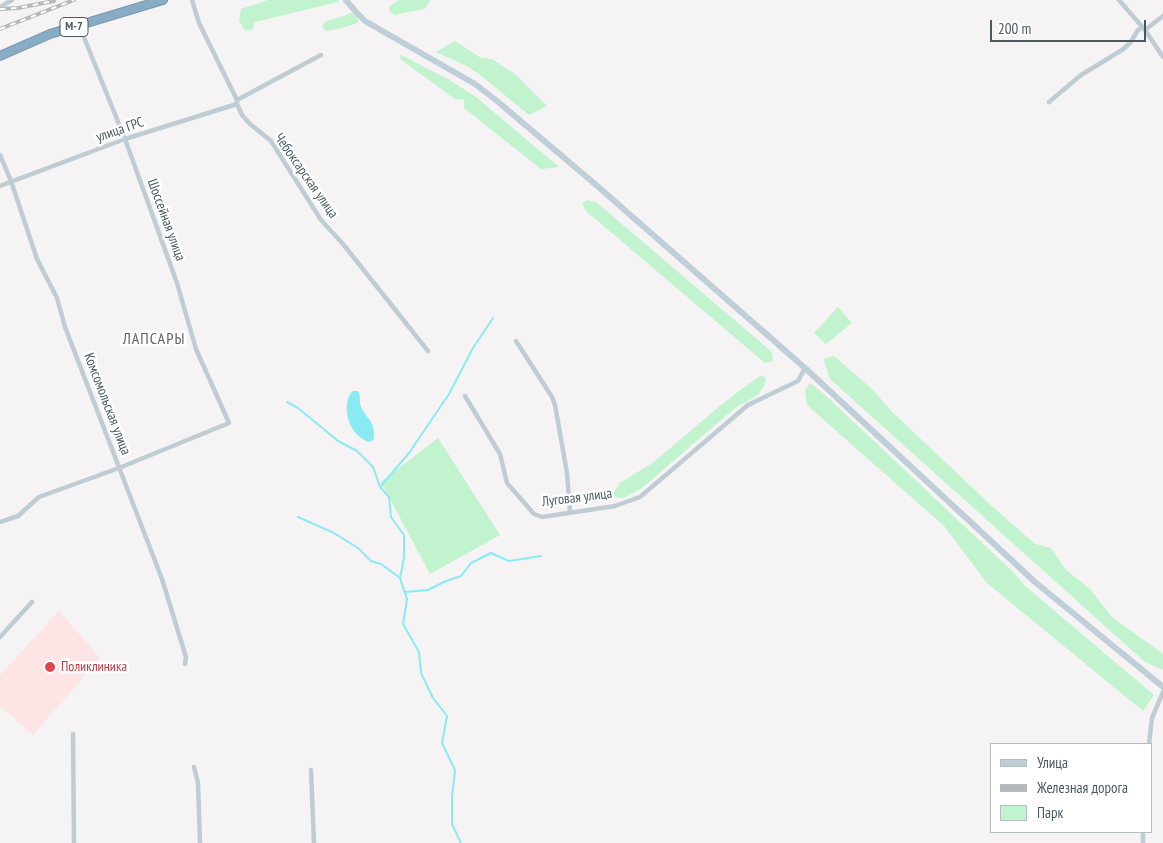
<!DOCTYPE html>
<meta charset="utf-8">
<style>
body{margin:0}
#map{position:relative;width:1163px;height:843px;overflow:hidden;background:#f5f3f3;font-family:"PT Sans Narrow",sans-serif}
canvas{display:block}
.legend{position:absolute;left:990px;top:743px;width:162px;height:90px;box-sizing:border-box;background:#fff;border:1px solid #b6bdc0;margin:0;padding:6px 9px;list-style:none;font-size:15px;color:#485962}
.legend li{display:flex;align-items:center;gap:10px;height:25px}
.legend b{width:25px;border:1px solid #b6bdc0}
.scale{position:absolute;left:990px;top:20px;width:156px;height:22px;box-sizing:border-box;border:2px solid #485962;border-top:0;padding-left:6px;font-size:15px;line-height:18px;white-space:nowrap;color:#485962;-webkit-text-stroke:4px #fff;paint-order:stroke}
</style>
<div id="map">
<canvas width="1163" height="843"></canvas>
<ul class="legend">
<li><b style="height:6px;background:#bfced7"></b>Улица</li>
<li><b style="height:6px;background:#b4b9bd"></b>Железная дорога</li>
<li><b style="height:14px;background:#c0f3ce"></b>Парк</li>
</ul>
<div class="scale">200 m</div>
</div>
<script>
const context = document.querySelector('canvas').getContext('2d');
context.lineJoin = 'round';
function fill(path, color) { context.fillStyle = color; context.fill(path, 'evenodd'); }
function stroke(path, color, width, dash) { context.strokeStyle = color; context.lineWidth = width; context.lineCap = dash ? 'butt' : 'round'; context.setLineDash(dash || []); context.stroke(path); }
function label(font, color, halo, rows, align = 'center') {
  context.font = font + ' "PT Sans Narrow",sans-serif'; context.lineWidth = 5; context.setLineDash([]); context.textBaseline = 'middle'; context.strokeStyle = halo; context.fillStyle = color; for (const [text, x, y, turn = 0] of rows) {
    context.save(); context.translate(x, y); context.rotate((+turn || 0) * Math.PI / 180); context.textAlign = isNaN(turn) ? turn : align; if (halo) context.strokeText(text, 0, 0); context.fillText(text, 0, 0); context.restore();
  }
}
const medical = new Path2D(`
 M59,611L100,658L33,735L0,706V675Z`);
const green = new Path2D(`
 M268,0H339L338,2L255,22L253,29L245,31L239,20L241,9Z
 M399,0H429L430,2L424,9L394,15L389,10L390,6Z
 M351,13L356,16L359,22C351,26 335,30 326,31L322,26C328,17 340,19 351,13Z
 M455,41L481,58L492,59L515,74L547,106L529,115L479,74L463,64L436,52Z
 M401,55L448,79L476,97L559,167L541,169L464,108V99H455L400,59Z
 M587,200L596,202L772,352L773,361L765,363L586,211L582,204Z
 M838,307L852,323L826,344L814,333Z
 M834,356L872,389L892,412L993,507L1035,544L1051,548L1066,570L1089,588L1113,618L1163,654V670L1145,662L830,379L823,359Z
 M762,375L766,378L764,386L758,395L735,408L642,488L623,498L611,496L620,483L654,462L715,410L743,388Z
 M810,383L824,394L1013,572L1024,585L1154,695L1143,711L987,583L944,526L807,405L805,391Z
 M438,438L500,535L430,574L381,482Z`);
const water = new Path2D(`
 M353,391H358C361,396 359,398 360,403C361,411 367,415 371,422C374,427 374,432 374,438L372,441L368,442C363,439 358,437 355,432C346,422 343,400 353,391Z`);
const stream = new Path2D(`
 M287,402L298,408L338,441L357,451L373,467L380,487
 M298,517L334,533L358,548L371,561L381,564L400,578
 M405,592L428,590L446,581L461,576L471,563L491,553L509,561L541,556
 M461,843L452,824V797L455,770L442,743L447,716L433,698L421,673L419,652L403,624L407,599L400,578L404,558V535L391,517L389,497L380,487L409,453L449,394L473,348L493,318`);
const street = new Path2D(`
 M192,0L199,23L237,100V104L242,115L250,124L271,141L321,220L343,244L428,351
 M1119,0L1145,30L1163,57
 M0,7L12,0
 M1145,30L1163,16
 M237,100L321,55
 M1049,102L1081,75L1122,50L1130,43L1138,30L1143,27
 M0,155L11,181L37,259L57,298L65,327L162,579L186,657L185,664
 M0,186L125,139L237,104
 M516,341L552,397L555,405L567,473L570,512
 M465,396L500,454L507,483L534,514L542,517L615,506L640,497L748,405L798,381L805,368
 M0,522L18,516L39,497L119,468L229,423L196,349L177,283L125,139L79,25
 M0,637L32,602
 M73,734L74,843
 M1149,744L1152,718L1163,692
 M194,767L198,783L200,843
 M311,770L314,843
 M1143,843V832`);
const secondary = new Path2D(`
 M346,0L356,12L365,21L475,84L497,101L595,184L805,368L1035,582L1163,687`);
const highway = new Path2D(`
 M0,56L50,34L163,0`);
const rail = new Path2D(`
 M0,9L18,8L54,1
 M0,29L74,0`);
const markers = [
 [50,667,6,"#e0444e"]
];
const shields = [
 [74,27,28]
];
const shieldNames = [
 ["М-7",74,27]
];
const streetNames = [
 ["улица ГРС",120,130,-19],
 ["Чебоксарская улица",306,176,55],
 ["Шоссейная улица",166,220,70],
 ["Комсомольская улица",107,404,69],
 ["Луговая улица",577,498,-7]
];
const healthNames = [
 ["Поликлиника",61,667]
];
const quarterNames = [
 ["ЛАПСАРЫ",154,339]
];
fill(medical, '#fde4e5');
fill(green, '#c0f3ce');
fill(water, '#8aeaf3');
stroke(stream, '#8aeaf3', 2);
stroke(highway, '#7397b0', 10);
stroke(street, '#c0ccd3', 4.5);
stroke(secondary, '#bfced7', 6);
stroke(highway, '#88acc4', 8);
stroke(rail, '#b4b9bd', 4);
stroke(rail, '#fff', 2, [5.5]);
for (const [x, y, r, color] of markers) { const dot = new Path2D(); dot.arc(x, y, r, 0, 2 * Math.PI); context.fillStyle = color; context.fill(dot); stroke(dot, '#fff', 2); }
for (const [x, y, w] of shields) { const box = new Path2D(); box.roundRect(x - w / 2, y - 9.5, w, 19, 4); context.fillStyle = '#fff'; context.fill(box); stroke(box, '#485962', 1); }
label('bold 12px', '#485962', null, shieldNames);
label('14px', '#485962', '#fff', streetNames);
label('14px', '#be3a42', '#fff', healthNames, 'left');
context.letterSpacing = '1px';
label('16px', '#5e6468', '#fff', quarterNames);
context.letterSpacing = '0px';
</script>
